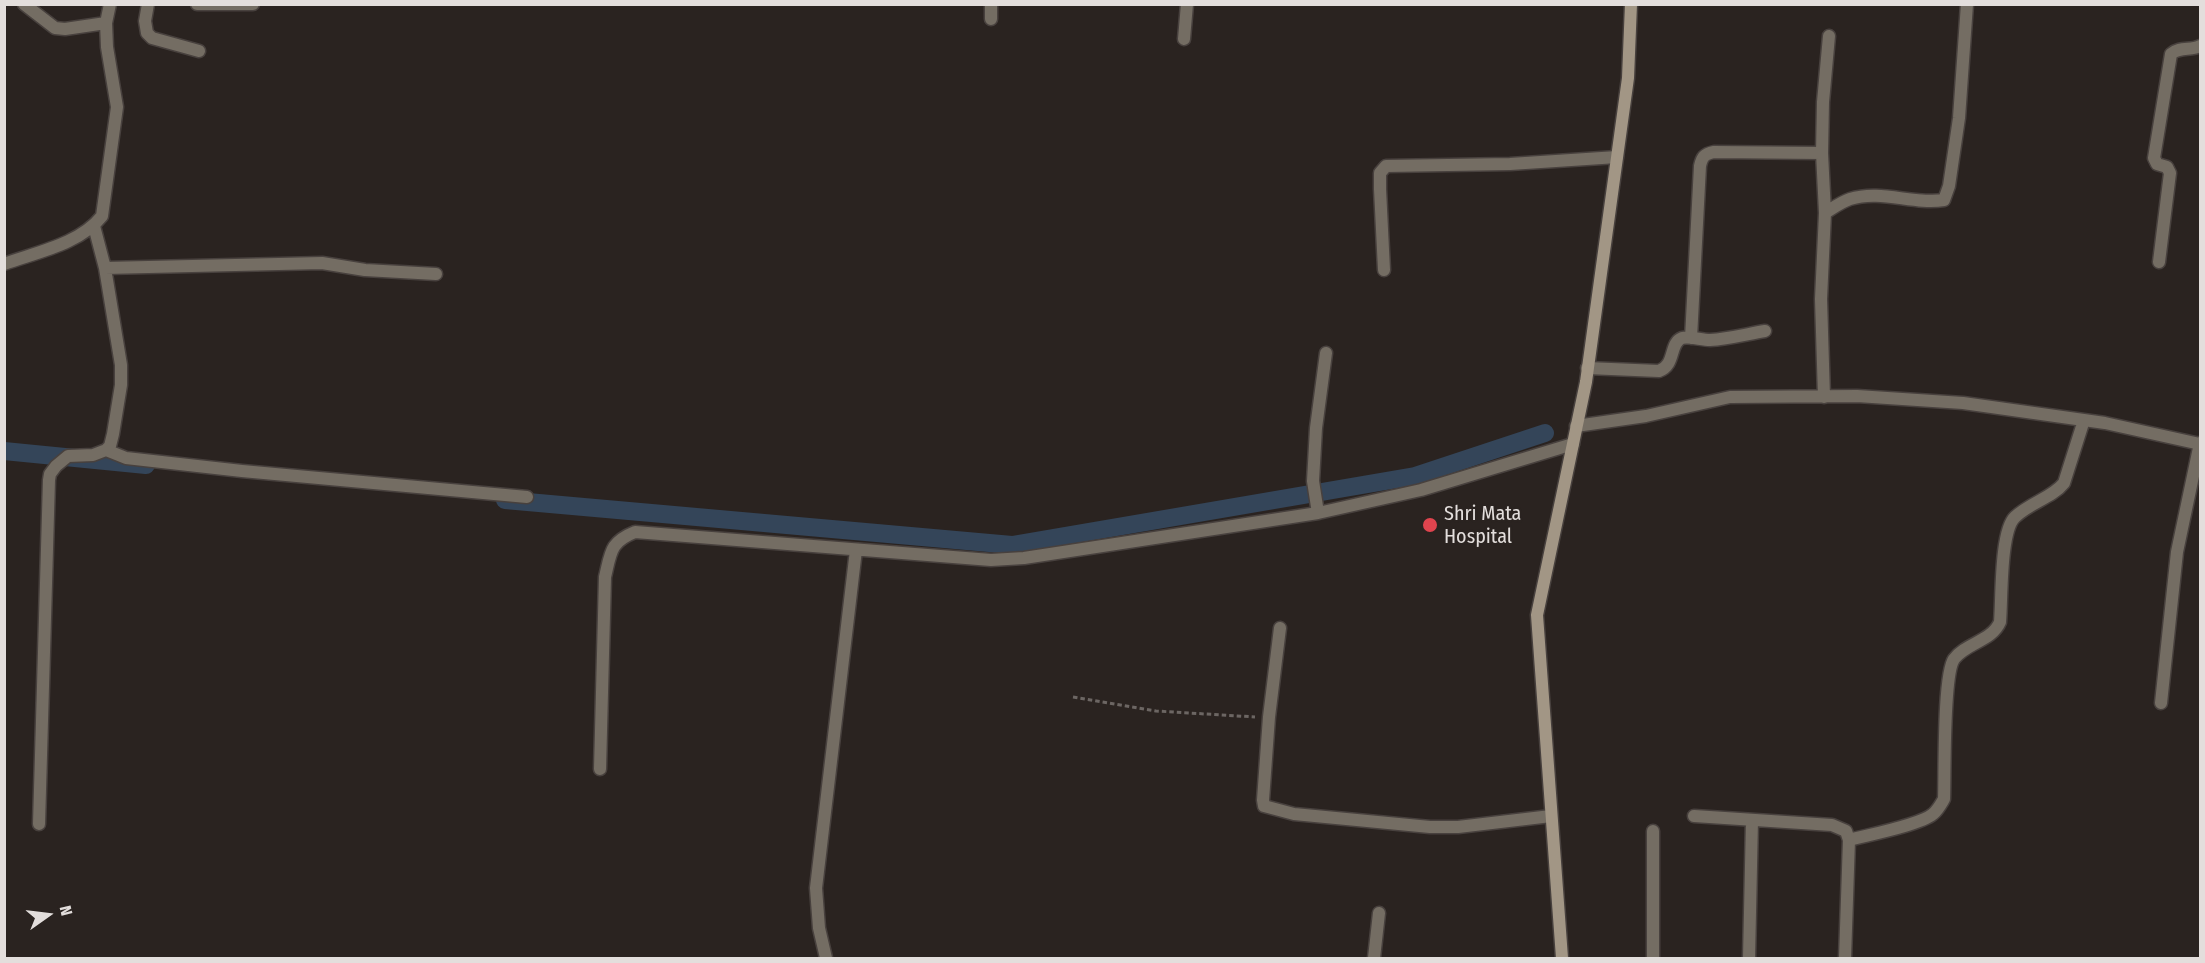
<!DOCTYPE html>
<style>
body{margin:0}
#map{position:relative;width:2205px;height:963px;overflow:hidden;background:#2a2320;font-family:"Fira Sans Condensed",sans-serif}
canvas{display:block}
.frame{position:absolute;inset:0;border:6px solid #e3dedc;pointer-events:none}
.north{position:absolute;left:18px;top:885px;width:60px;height:60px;-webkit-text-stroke:4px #2a2320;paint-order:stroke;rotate:76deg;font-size:16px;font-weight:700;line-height:24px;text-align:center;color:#e3dedc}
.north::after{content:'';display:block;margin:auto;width:21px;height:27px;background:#e3dedc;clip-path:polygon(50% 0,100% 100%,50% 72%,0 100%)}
</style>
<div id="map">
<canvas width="2205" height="963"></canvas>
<div class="frame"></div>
<div class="north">N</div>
</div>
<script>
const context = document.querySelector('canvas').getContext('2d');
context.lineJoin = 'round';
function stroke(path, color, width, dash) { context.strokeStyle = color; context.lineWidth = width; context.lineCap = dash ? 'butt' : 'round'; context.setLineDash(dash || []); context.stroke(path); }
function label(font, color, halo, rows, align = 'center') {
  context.font = font + ' "Fira Sans Condensed",sans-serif'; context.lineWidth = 4.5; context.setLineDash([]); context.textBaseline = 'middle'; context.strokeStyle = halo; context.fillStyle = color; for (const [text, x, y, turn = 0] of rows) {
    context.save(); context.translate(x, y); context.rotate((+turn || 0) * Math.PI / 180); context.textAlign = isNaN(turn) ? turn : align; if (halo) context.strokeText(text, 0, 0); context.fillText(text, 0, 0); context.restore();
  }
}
const canal = new Path2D(`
 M4,451L146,465
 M505,500L1012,545L1415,476L1545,433`);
const path = new Path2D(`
 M1073,697L1156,711L1255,717`);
const street = new Path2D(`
 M24,4L55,28L65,29L106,23
 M148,4L145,21L147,33L152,38L199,51
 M197,4H253
 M991,19V4
 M1184,39L1187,4
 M1825,213C1833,208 1841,202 1850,199C1881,189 1913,205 1944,200L1949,186L1959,118L1967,4
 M2159,262L2170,173L2167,167L2157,164L2154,158L2171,54C2180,46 2191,51 2200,46
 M4,264C37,252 80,244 102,216L117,107L107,47L106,23L110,4
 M105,268L322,263L365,270L436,274
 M1384,270L1380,189V173L1386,166L1510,164L1617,157
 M1691,338L1700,166C1702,157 1704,154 1714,152L1822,153
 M1587,368L1659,371C1676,365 1669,343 1682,338C1690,336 1701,340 1710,340C1728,339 1747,334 1765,331
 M1824,397L1821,299L1825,213L1822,153L1823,102L1829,36
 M1576,426L1646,416L1730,397L1857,396L1963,403L2105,423L2200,444
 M106,450L126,458L242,471L527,497
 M1318,513L1313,481L1316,428L1326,353
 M1280,628L1269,717L1263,800L1264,806L1294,814L1430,827H1458L1551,816
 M2161,703L2177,552L2200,443
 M600,769L605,577C611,552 610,542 635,532L991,560L1024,558L1318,513L1421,490L1573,444
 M1694,816L1832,825L1846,831L1849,840L1845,958
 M39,824L49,480L50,474L56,466L68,456L93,455L106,450L110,446L113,434L121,385V365L105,268L94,226
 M1849,840C1868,835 1920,825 1933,814C1938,810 1941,804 1944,799C1945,774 1943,675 1954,659C1966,643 1992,641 2000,622C2002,599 2000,531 2015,517C2031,502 2052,498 2064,483L2084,420
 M826,958L819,928L816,888L856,550
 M1374,958L1379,913
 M1653,958V831
 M1749,958L1752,820`);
const secondary = new Path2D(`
 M1562,958L1537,615L1586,382L1628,78L1631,4`);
const markers = [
 [1430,525,8,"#e0444e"]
];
const poiNames = [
 ["Shri Mata",1444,514],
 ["Hospital",1444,537]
];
stroke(canal, '#344559', 18);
stroke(street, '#48413e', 15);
stroke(secondary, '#48413e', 15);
stroke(path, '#6c6663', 3, [4.5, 3]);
stroke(street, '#746d63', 12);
stroke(secondary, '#a29685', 12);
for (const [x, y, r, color] of markers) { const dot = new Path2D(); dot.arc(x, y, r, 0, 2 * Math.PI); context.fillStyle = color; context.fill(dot); stroke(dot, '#2a2320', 2); }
label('20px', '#e3dedc', '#2a2320', poiNames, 'left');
</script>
